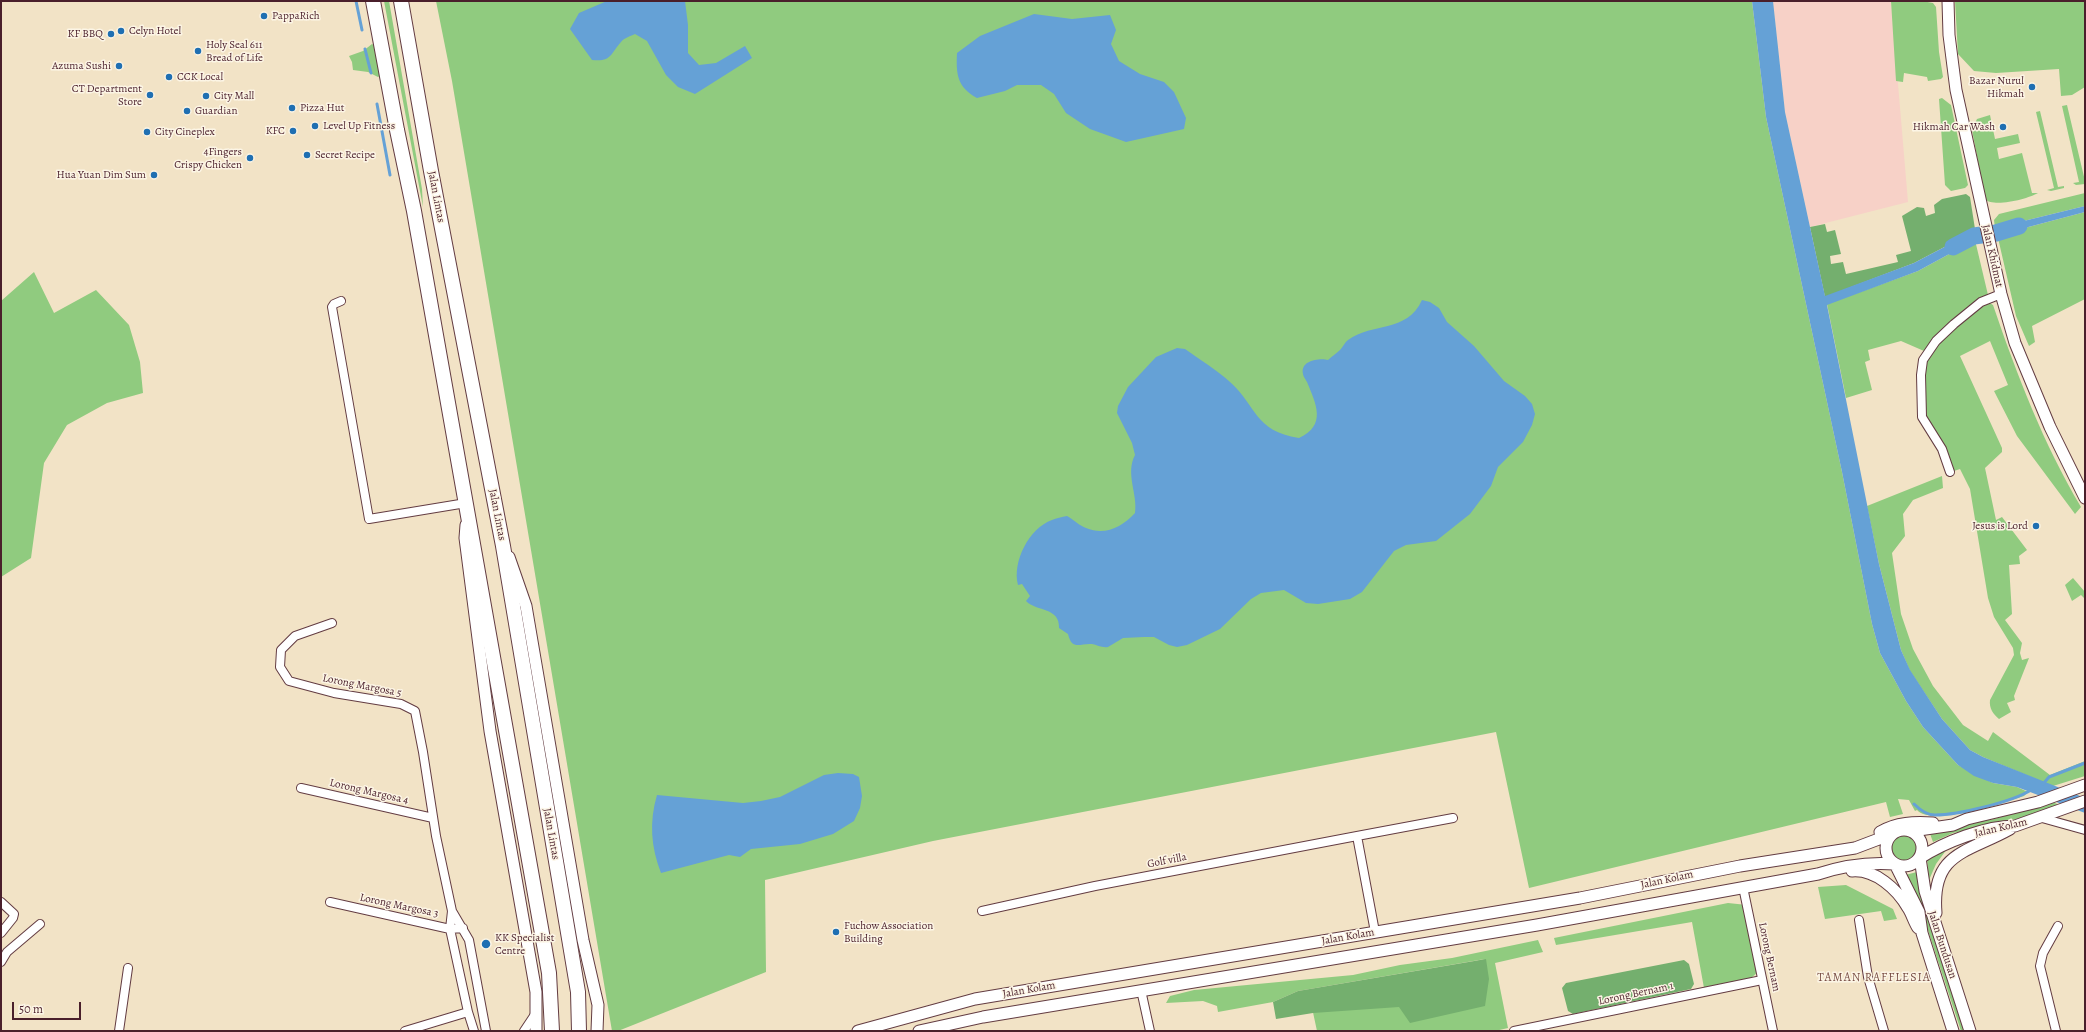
<!DOCTYPE html>
<style>
body{margin:0}
#map{position:relative;width:2086px;height:1032px;overflow:hidden;background:#f2e3c6;font-family:Alegreya,serif}
canvas{display:block}
.frame{position:absolute;inset:0;border:2px solid #4a1f2b;pointer-events:none}
.scale{position:absolute;left:12px;top:1002px;width:69px;height:18px;box-sizing:border-box;border:2px solid #4a1f2b;border-top:0;padding-left:5px;font-size:12px;line-height:14px;white-space:nowrap;color:#4a1f2b;-webkit-text-stroke:3px #fcf5e5;paint-order:stroke}
</style>
<div id="map">
<canvas width="2086" height="1032"></canvas>
<div class="frame"></div>
<div class="scale">50 m</div>
</div>
<script>
const context = document.querySelector('canvas').getContext('2d');
context.lineJoin = 'round';
function fill(path, color) { context.fillStyle = color; context.fill(path, 'evenodd'); }
function stroke(path, color, width, dash) { context.strokeStyle = color; context.lineWidth = width; context.lineCap = dash ? 'butt' : 'round'; context.setLineDash(dash || []); context.stroke(path); }
function label(font, color, halo, rows, align = 'center') {
  context.font = font + ' Alegreya,serif'; context.lineWidth = 3; context.setLineDash([]); context.textBaseline = 'middle'; context.strokeStyle = halo; context.fillStyle = color; for (const [text, x, y, turn = 0] of rows) {
    context.save(); context.translate(x, y); context.rotate((+turn || 0) * Math.PI / 180); context.textAlign = isNaN(turn) ? turn : align; if (halo) context.strokeText(text, 0, 0); context.fillText(text, 0, 0); context.restore();
  }
}
const built = new Path2D(`
 M1773,1H1891L1908,202L1810,227L1785,112Z`);
const green = new Path2D(`
 M384,1H389L422,189L423,207Z
 M436,1H1752L1766,117L1842,472L1872,624L1880,653L1906,701L1923,727L1958,765L1993,783L2017,787L2028,792L2024,796C2004,802 1932,827 1917,810L1915,811L1909,800L1898,799L1903,814L1890,817L1886,802L1529,888L1496,732L933,841L765,880L766,972L618,1031H612L452,81Z
 M1891,1H1922L1933,3L1936,7L1939,52L1943,77L1941,79L1928,81L1927,77L1904,73L1903,82L1896,81Z
 M1955,1H2085V87L2072,95L2061,96L2059,69L1996,73L1974,71L1958,54Z
 M372,44L374,45L380,76L378,77L368,72L353,70L352,62L349,56L363,51Z
 M1942,98L1951,105L1968,185L1965,188L1951,191L1945,185L1939,99Z
 M2067,105L2085,181V184L2076,185L2073,183L2079,182L2062,106Z
 M2040,111L2058,187L2064,186V188L2051,191L2047,190L2054,188L2036,112Z
 M1990,115L1995,139L2018,134L2020,143L1997,148L1999,159L2022,153L2032,193H2038C2028,199 1993,208 1985,199L1972,130L1977,119Z
 M2085,193V206L1995,228L1994,220L1999,214Z
 M2085,212V299L2032,326L2035,342L2029,346L2016,316L1998,238L2002,234Z
 M1975,240L1988,295L1933,340L1924,351L1901,341L1868,350L1870,360L1865,362L1872,390L1846,398L1827,304L1918,271Z
 M34,272L54,313L96,290L129,325L140,362L143,393L107,403L67,425L44,463L31,558L1,577V301Z
 M1988,302L1993,305C2017,375 2043,443 2081,507L2075,514L2017,436L1994,391L2008,385L1990,341L1960,356L2002,448V452L1985,468L1996,520L2002,517L2027,550L2019,556L2020,564L2009,565L2012,614L2005,620L2022,643L2020,653L2022,660L2029,658L2014,696L2015,700L2007,703L2011,712L1999,719C1993,714 1989,708 1990,700L2014,655L2013,648L1994,617L1988,598L1970,489L1960,469L1954,471L1926,417V360L1937,343L1982,304Z
 M1942,476L1943,488L1913,500L1903,514L1905,536L1892,553L1901,614L1913,649L1933,686L1963,725L1988,741L1993,732L2050,775L2085,761V776L2053,786L2050,785L1983,757L1970,750L1942,719L1910,671L1901,650L1879,564L1867,506Z
 M2073,578L2085,592V599L2081,595L2072,601L2065,585Z
 M2052,802L2060,805L2030,816L1953,833L1933,842L1929,831L1994,819Z
 M1889 848a14 14 0 1 1 28 0a14 14 0 1 1-28 0Z
 M1947,849L1936,864L1929,880L1927,859Z
 M1917,872L1921,897L1964,1031H1961L1917,897L1905,875Z
 M1846,885L1893,909L1897,919L1884,921L1881,911L1825,919L1818,887Z
 M1728,903L1747,905L1758,972L1751,978L1704,988L1692,922L1556,945L1554,938Z
 M1538,940L1543,952L1495,963L1508,1028L1495,1031H1317L1311,1003L1485,959L1298,991L1273,1002L1218,1012L1217,1006L1203,1001L1166,1003L1170,996L1194,990L1353,975L1400,965L1452,958Z`);
const forest = new Path2D(`
 M1966,194L1970,197L1975,229L1973,232L1914,263L1825,297L1810,227L1825,224L1827,232L1835,230L1841,254L1830,256L1831,264L1843,262L1846,274L1898,262L1896,255L1911,251L1902,216L1917,207L1924,208L1926,216L1935,213L1934,205L1942,199Z
 M1486,959L1489,979L1485,1006L1410,1023L1399,1007L1313,1013L1276,1019L1273,1002L1298,991Z
 M1684,960L1689,964L1694,984L1691,989L1573,1014L1568,1011L1562,988L1566,983Z`);
const water = new Path2D(`
 M607,1H685L688,25V53L699,65L716,63L745,46L752,58L695,94L678,87L666,75L647,41L635,34C631,36 624,38 621,42C610,54 612,62 592,60L570,29L579,13Z
 M1752,1H1773L1785,112L1825,296L1914,263L1973,232L1975,240L1918,271L1827,305L1879,564L1901,650L1910,670L1942,719L1970,750L1983,757L2085,798V813L2017,787L1993,783L1974,776L1958,765L1923,727L1906,701L1880,653L1872,624L1842,472L1766,117Z
 M1034,14L1072,19L1110,15L1116,30L1111,44L1119,61L1140,74L1164,82L1174,92L1186,118L1184,129L1126,142L1090,129L1066,113L1054,94L1041,85H1017L1005,91L977,98C957,87 956,74 957,53L980,36Z
 M2085,206V212L2002,234L1998,238L1995,228Z
 M1422,300L1430,302L1439,308L1447,322L1474,346L1504,381L1525,396L1532,404L1535,414L1532,425L1523,442L1498,467L1491,486L1470,514L1436,541L1406,545L1394,551L1362,592L1350,599L1318,604L1306,603L1284,590L1261,593L1251,599L1220,629L1187,645L1177,647L1169,645L1154,637H1144L1123,638L1108,647C1102,648 1097,645 1092,644C1080,643 1072,651 1068,634L1059,628C1060,607 1037,612 1026,601L1030,596L1022,584L1018,585C1012,562 1029,528 1052,520C1056,518 1062,517 1067,516C1074,520 1080,526 1086,528C1105,536 1122,527 1135,513C1138,494 1125,474 1135,455L1132,443L1117,413L1118,406L1128,387L1156,357L1177,348L1185,349C1199,359 1217,370 1230,382C1257,406 1254,431 1299,438C1327,425 1316,404 1307,382C1306,380 1303,376 1303,374C1300,360 1320,358 1328,360C1332,356 1337,353 1340,350C1343,347 1345,342 1348,340C1373,322 1407,333 1422,300Z
 M838,773L853,774L859,777L862,796L860,808L854,821L833,834L800,844L751,849L740,857L729,855L661,873C651,847 649,822 657,795L743,803L761,801L780,797L824,775Z`);
const stream = new Path2D(`
 M356,1L362,30
 M365,49L371,73
 M377,104L390,175
 M2043,784L2049,777L2085,763
 M1914,804C1920,810 1927,815 1935,815C1958,815 2012,802 2031,790`);
const river = new Path2D(`
 M1953,247L1974,236L1996,233L2019,226`);
const street = new Path2D(`
 M341,301L334,304L332,307L369,519L466,503
 M1950,472L1942,449L1922,417L1921,375L1923,360L1936,341L1954,324L1981,302L2001,294
 M332,623L295,636L281,650L280,667L289,681L334,693L401,704L415,711L423,752L436,836L452,911L450,929L468,1012L474,1031
 M301,788L433,818
 M2042,818L2085,830
 M1357,836L1453,818
 M1743,887L1773,1031
 M1,902L14,914L13,918L1,933
 M330,902L450,929L463,928
 M452,911L469,940L486,1031
 M982,911L1095,886L1357,836L1375,932
 M1859,920L1868,977L1884,1031
 M1,962L7,952L40,924
 M1141,990L1150,1031
 M119,1031L128,968
 M405,1031L468,1012
 M524,1031L536,1013
 M1514,1031L1762,980
 M2056,1031L2040,966L2043,953L2058,926`);
const secondary = new Path2D(`
 M1948,1L1949,35L1956,90L2001,294L2015,343L2050,427L2085,498
 M466,525L465,538L490,731L536,992V1031
 M509,557L526,606L583,940L598,1005L597,1031
 M1886 848a18 18 0 1 1 36 0a18 18 0 1 1-36 0Z
 M1912,831L1953,825L1967,819L2038,802L2085,785
 M1880,832C1897,822 1914,822 1933,823
 M1852,871C1875,869 1897,889 1908,908C1912,914 1914,922 1918,928
 M1936,913C1931,852 1967,853 2010,829
 M858,1031L975,999L1580,898L1740,866L1855,848L1892,834
 M919,1031L983,1017L1537,925L1818,874C1842,866 1870,862 1895,864L1919,912L1922,933L1953,1031
 M1970,1031L1925,891L1920,858C1944,842 1986,826 2015,826L2085,801`);
const highway = new Path2D(`
 M373,1L397,130L414,211L549,973L552,1031
 M401,1L431,171L503,546L578,992L579,1031`);
const markers = [
 [264,16,4,"#1f6fb2"],
 [121,31,4,"#1f6fb2"],
 [111,34,4,"#1f6fb2"],
 [198,51,4,"#1f6fb2"],
 [119,66,4,"#1f6fb2"],
 [169,77,4,"#1f6fb2"],
 [2032,87,4,"#1f6fb2"],
 [150,95,4,"#1f6fb2"],
 [206,96,4,"#1f6fb2"],
 [292,108,4,"#1f6fb2"],
 [187,111,4,"#1f6fb2"],
 [315,126,4,"#1f6fb2"],
 [2003,127,4,"#1f6fb2"],
 [293,131,4,"#1f6fb2"],
 [147,132,4,"#1f6fb2"],
 [307,155,4,"#1f6fb2"],
 [250,158,4,"#1f6fb2"],
 [154,175,4,"#1f6fb2"],
 [2036,526,4,"#1f6fb2"],
 [836,932,4,"#1f6fb2"],
 [486,944,5,"#1f6fb2"]
];
const poiNames = [
 ["PappaRich",272,16],
 ["Celyn Hotel",129,31],
 ["KF BBQ",103,34,"right"],
 ["Holy Seal 611",206,45],
 ["Bread of Life",206,58],
 ["Azuma Sushi",111,66,"right"],
 ["CCK Local",177,77],
 ["Bazar Nurul",2024,81,"right"],
 ["Hikmah",2024,94,"right"],
 ["CT Department",142,89,"right"],
 ["Store",142,102,"right"],
 ["City Mall",214,96],
 ["Pizza Hut",300,108],
 ["Guardian",195,111],
 ["Level Up Fitness",323,126],
 ["Hikmah Car Wash",1995,127,"right"],
 ["KFC",285,131,"right"],
 ["City Cineplex",155,132],
 ["4Fingers",242,152,"right"],
 ["Crispy Chicken",242,165,"right"],
 ["Secret Recipe",315,155],
 ["Hua Yuan Dim Sum",146,175,"right"],
 ["Jesus is Lord",2028,526,"right"],
 ["Fuchow Association",844,926],
 ["Building",844,939],
 ["KK Specialist",495,938],
 ["Centre",495,951]
];
const streetNames = [
 ["Jalan Lintas",436,197,79],
 ["Jalan Khidmat",1992,256,77],
 ["Jalan Lintas",497,515,79],
 ["Lorong Margosa 5",362,686,11],
 ["Lorong Margosa 4",369,792,13],
 ["Jalan Kolam",2001,828,-13],
 ["Jalan Lintas",551,834,80],
 ["Golf villa",1167,861,-11],
 ["Jalan Kolam",1667,880,-12],
 ["Lorong Margosa 3",399,906,12],
 ["Jalan Kolam",1348,937,-10],
 ["Jalan Bundusan",1942,945,72],
 ["Lorong Bernam",1769,957,78],
 ["Jalan Kolam",1029,990,-10],
 ["Lorong Bernam 1",1636,994,-12]
];
const neighbourhoodNames = [
 ["TAMAN RAFFLESIA",1874,978]
];
fill(built, '#f7d1c7');
fill(green, '#90cb7f');
fill(forest, '#74af6e');
fill(water, '#65a1d6');
stroke(stream, '#65a1d6', 3);
stroke(river, '#65a1d6', 17);
stroke(street, '#633c42', 10);
stroke(secondary, '#633c42', 13);
stroke(highway, '#633c42', 16);
stroke(street, '#fff', 8);
stroke(secondary, '#fff', 11);
stroke(highway, '#fff', 14);
for (const [x, y, r, color] of markers) { const dot = new Path2D(); dot.arc(x, y, r, 0, 2 * Math.PI); context.fillStyle = color; context.fill(dot); stroke(dot, '#fcf5e5', 1.5); }
label('11px', '#4a1f2b', '#fcf5e5', poiNames, 'left');
label('11px', '#4a1f2b', '#fcf5e5', streetNames);
context.letterSpacing = '1px';
label('12px', '#784d44', '#fcf5e5', neighbourhoodNames);
context.letterSpacing = '0px';
</script>
